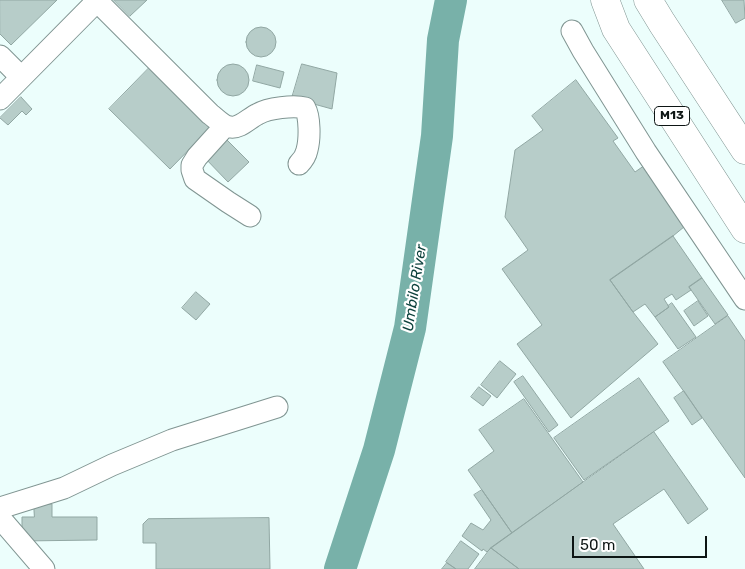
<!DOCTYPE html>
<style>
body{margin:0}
#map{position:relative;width:745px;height:569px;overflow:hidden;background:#ecfefc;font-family:Rubik,sans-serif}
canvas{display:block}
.scale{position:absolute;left:572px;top:536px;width:135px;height:22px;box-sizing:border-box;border:2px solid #0d1514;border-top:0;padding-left:6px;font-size:15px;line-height:18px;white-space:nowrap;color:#0d1514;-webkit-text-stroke:4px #fff;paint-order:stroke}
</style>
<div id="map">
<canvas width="745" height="569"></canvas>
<div class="scale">50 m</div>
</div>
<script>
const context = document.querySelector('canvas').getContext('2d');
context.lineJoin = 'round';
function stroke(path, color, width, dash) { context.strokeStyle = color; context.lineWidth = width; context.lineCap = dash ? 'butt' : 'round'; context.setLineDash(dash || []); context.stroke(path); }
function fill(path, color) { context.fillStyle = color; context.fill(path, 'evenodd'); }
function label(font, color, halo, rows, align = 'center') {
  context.font = font + ' Rubik,sans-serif'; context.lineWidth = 4.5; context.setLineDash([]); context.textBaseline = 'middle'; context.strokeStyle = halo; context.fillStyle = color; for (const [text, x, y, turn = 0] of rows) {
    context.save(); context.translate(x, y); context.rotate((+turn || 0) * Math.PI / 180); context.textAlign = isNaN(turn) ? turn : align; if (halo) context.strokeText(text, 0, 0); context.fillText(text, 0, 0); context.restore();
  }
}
const river = new Path2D(`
 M340,569L379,450L410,328L437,136L443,40L451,0`);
const building = new Path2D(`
 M0,0H57L11,45L0,34Z
 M114,0H147L130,16Z
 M722,0H744L745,18L736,23Z
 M246 42a15 15 0 1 1 30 0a15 15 0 1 1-30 0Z
 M217 80a16 16 0 1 1 32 0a16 16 0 1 1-32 0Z
 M302,64L337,73L332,109L292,98Z
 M152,65L213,125L170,169L109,109Z
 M257,65L284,72L280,88L253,81Z
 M576,80L618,138L613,141L635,172L648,163L690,222L673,236L610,280L633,312L658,344L571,418L517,344L542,325L502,269L528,250L505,217L515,150L543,130L532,116Z
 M21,97L32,109L26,115L22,111L8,125L0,118Z
 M223,136L249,162L228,182L203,156Z
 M673,236L702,278L689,287L691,290L676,300L672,294L664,299L669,307L655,317L645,304L633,312L610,280Z
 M702,278L728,315L715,324L689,287Z
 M196,292L210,304L196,320L182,308Z
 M698,301L708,316L694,326L684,311Z
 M672,303L696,337L678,349L655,317L669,307L668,306Z
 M728,316L745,341V478L663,362Z
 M500,361L516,374L497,398L481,385Z
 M523,376L558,425L549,432L514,382Z
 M639,378L669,421L584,480L554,438Z
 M479,387L491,396L483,406L471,397Z
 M684,391L702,418L692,425L674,398Z
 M524,399L583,482L512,533L468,470L494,451L479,430Z
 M654,432L708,509L688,524L664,489L613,524L644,569H519L491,548Z
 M482,490L512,533L491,548L487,552L483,549L482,551L462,536L471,523L483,530L491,520L474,495Z
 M34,504H52V517H97V540L22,541V517H34Z
 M269,518L270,569H156V543H143V524L148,519Z
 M461,541L479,554L468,569H456L446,562Z
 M491,548L519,569H475Z
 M447,563L456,569H442Z`);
const minor = new Path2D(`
 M96,0L210,114C216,118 222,126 230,127C240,129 249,118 258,114C268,108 294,105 305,108C310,117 310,139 307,150C306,155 303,160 299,164
 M572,31L583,51L646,152L745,299
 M0,56L21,77
 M0,99L97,1
 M225,126L197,157L192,165V170L195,179L228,202L250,216
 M0,508L64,488L112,465L172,440L277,407
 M0,518L44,569`);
const highway = new Path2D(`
 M605,0L616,29L745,229
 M648,0L662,23L745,150`);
const shields = [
 [672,116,35]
];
const shieldNames = [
 ["M13",672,116]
];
const waterNames = [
 ["Umbilo River",415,288,-81]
];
stroke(river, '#78b1a9', 32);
fill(building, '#b7cdc9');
stroke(building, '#91a7a3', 1);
stroke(minor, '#809592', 23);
stroke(highway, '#809592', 29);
stroke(minor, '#fff', 21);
stroke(highway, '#fff', 28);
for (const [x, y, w] of shields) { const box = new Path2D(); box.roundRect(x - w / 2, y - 9.5, w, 19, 4); context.fillStyle = '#fff'; context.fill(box); stroke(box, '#0d1514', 1); }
label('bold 12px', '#0d1514', null, shieldNames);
label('italic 15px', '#0e423d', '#fff', waterNames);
</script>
